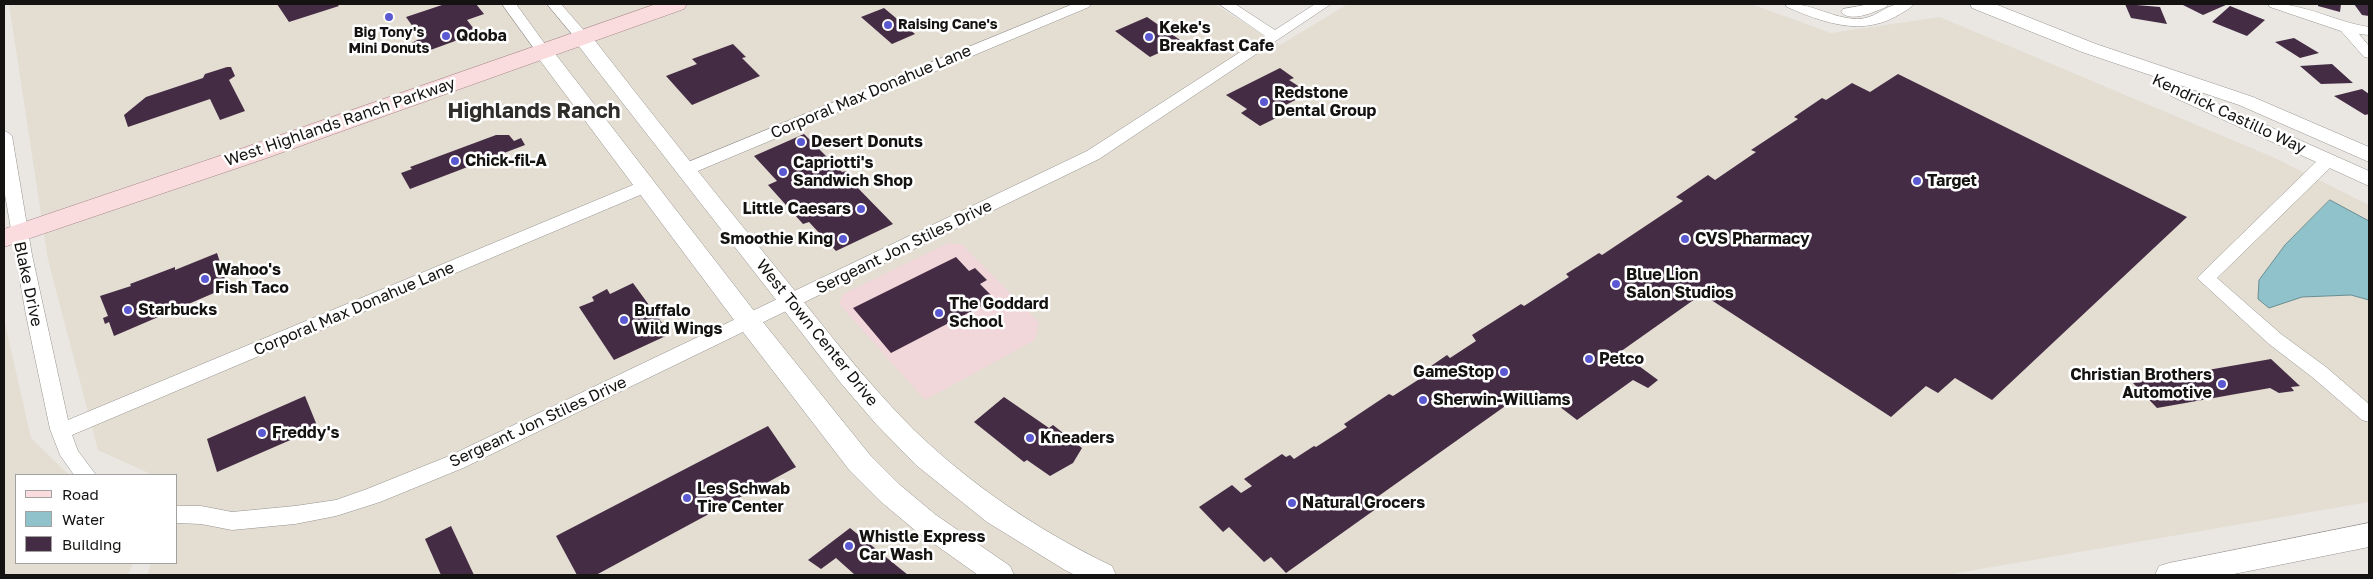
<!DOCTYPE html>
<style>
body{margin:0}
#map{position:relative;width:2373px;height:579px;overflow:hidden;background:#eae7e3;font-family:"Golos Text",sans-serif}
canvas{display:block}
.frame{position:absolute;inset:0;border:5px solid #141311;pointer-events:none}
.legend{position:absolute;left:15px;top:474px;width:162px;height:90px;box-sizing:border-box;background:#fff;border:1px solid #a1a1a0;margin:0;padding:6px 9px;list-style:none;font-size:15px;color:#141311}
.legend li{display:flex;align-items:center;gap:10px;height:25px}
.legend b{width:25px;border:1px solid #a1a1a0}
</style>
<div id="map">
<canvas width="2373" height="579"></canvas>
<div class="frame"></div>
<ul class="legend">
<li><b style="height:6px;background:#fadcdf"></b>Road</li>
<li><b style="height:14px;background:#8fc2ca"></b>Water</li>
<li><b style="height:14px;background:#452c45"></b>Building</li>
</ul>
</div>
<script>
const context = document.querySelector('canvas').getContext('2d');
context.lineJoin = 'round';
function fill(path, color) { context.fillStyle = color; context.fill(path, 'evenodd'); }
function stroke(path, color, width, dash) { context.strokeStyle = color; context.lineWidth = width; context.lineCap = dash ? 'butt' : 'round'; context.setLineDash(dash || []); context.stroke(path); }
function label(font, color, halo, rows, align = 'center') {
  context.font = font + ' "Golos Text",sans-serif'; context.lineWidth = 5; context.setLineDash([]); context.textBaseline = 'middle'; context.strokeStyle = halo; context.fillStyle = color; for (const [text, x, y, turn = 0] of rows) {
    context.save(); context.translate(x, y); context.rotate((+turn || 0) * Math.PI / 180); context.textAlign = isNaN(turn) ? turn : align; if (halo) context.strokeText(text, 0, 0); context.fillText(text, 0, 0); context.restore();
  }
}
const built = new Path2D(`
 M9,4H1214L1280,45L1348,4H1751L1831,33L1940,17L2275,158L2369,205V502L1946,575H147L151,563H176V475H153L98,450L48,260Z
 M4,319L31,438L69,475H16V563H133L128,575H4Z`);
const education = new Path2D(`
 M948,243L963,245L1039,323L1035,340L925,400L839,304L843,294Z`);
const water = new Path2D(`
 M2330,200L2369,221V300L2351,295L2302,297L2269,308L2258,299L2259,280L2285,245Z`);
const building = new Path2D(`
 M277,4H337L339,6L289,22Z
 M445,4H476L484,14L467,20L477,33L425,52L409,53L406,46L421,38L406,17Z
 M2125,4L2160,7L2167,24L2131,18Z
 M2181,4H2228L2203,15Z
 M2318,4H2341L2340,12L2318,6Z
 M2354,4H2369V16L2362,15Z
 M2230,6L2265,20L2247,36L2212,22Z
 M884,8L915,34L892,44L861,17Z
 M1147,17L1183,42L1150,57L1115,31Z
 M2294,38L2319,53L2300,58L2275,42Z
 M733,44L746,57L742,58L760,76L692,105L666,76L697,64L692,59Z
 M2332,64L2353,83L2321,84L2300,66Z
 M227,67H231L235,76L229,80L245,111L220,120L210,99L128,127L124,115L146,97L203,78L205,74Z
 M1280,68L1294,78L1289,80L1309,93L1274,111L1280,116L1260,126L1241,113L1247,109L1226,95Z
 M1898,74L2187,217L1992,400L1955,378L1938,393L1926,386L1891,417L1702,294L1620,352L1658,380L1648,388L1633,380L1577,420L1542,393L1534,399L1525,392L1373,500L1380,506L1286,573L1271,557L1264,562L1229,527L1223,532L1199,507L1232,485L1241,493L1252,486L1244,479L1282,454L1286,457L1290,455L1294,459L1314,446L1316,447L1347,427L1344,424L1389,394L1393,396L1421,378L1418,375L1447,355L1450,358L1476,341L1472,335L1521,304L1524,306L1569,277L1566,274L1599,253L1602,255L1683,201L1676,197L1708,175L1715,180L1756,152L1751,150L1798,119L1794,117L1822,98L1826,100L1852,83L1870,92Z
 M2362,89L2369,94V114L2365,115L2334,96Z
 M804,134L842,172L847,171L857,181L853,183L893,224L836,251L809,222L803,224L768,185L777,181L754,156Z
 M496,135H509L514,141L521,138L525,145L410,189L401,173L412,169L410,167Z
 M217,253L228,287L114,336L109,322L105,324L103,318L108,316L100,296L131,286L130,284L175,267V270Z
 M956,257L969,271L975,268L987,280L980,284L995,299L891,353L853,308Z
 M633,283L670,334L614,360L579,307L594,301L592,297L607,289L610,294Z
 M2271,359L2300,386L2291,387L2294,391L2279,393L2270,388L2157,408L2133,383Z
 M305,396L318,428L217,472L207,439Z
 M1004,397L1049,428L1053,425L1082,448L1073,463L1050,476L1027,460L1024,462L974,422Z
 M768,426L796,467L596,575H577L556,536Z
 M451,526L474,575H441L425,539Z
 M850,528L908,575H855L836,558L821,569L808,560Z`);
const street = new Path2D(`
 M502,4H516L550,51L548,54H538Z
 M547,4H561L587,34L589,37L587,40H577Z
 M1073,4H1091L1089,7L693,173H681L679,169L681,165Z
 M1219,4H1235L1275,30L1315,4H1331L1099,159L463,468L380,502L336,516L295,524L232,530L201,524L176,523V506H201L232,512L295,506L336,500L367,489L449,456L1087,151L1265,36Z
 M1785,4C1811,2 1832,19 1858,19C1876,18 1883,7 1898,4C1903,3 1909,4 1914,4C1909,10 1901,13 1895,17C1859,36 1822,22 1787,7Z
 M1870,4H1888L1886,7C1874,12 1851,23 1841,12L1843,9Z
 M2268,4C2302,2 2335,22 2369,27V35L2359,34L2369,46V58L2364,57L2341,31L2270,7Z
 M4,131L9,133L12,136L32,255L68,420L640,182H652L654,186L652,190L72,435L78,451L96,475H74L60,455L50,429L26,315L4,189Z
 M2328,155L2334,156L2336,160L2334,164L2217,278L2281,334L2326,367L2369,404V422L2362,420L2312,377L2269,344L2197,278L2322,156Z`);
const secondary = new Path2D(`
 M1970,4H1995L2096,44L2253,97L2369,147V162L2239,105L2082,52L1972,8Z
 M582,31L589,33C651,113 714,192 778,270C822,324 864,380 913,429C972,486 1039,531 1112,566L1116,575H1075L1065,570L987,522L916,465L876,424L840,382L597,70L572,37L575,33Z
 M543,45L550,47L758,316L870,455L900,485L936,515L1010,566L1014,575H978L916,531L880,501L850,471L740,328L536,55L533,51L536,47Z
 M2178,86L2369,171V186L2171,96L2168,92L2171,88Z
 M2369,523V547L2229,575H2155L2159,566L2169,563Z`);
const primary = new Path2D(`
 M656,4H687L684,9L261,160L4,247V229L243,148Z`);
const markers = [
 [389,17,5,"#5b59d1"],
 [888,25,5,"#5b59d1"],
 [446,36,5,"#5b59d1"],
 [1149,37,5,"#5b59d1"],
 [1264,102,5,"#5b59d1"],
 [801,142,5,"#5b59d1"],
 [455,161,5,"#5b59d1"],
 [783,172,5,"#5b59d1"],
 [1917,181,5,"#5b59d1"],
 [861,209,5,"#5b59d1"],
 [843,239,5,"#5b59d1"],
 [1685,239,5,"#5b59d1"],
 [205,279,5,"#5b59d1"],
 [1616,284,5,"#5b59d1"],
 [128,310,5,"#5b59d1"],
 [939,313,5,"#5b59d1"],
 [624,320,5,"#5b59d1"],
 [1589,359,5,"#5b59d1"],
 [1504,372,5,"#5b59d1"],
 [2222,384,5,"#5b59d1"],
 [1423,400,5,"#5b59d1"],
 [262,433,5,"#5b59d1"],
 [1030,438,5,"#5b59d1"],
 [687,498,5,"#5b59d1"],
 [1292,503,5,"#5b59d1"],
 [849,546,5,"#5b59d1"]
];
const farPoinames = [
 ["Raising Cane's",898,25],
 ["Big Tony's",389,33,"center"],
 ["Mini Donuts",389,49,"center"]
];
const poiNames = [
 ["Keke's",1159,28],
 ["Breakfast Cafe",1159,46],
 ["Qdoba",456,36],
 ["Redstone",1274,93],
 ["Dental Group",1274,111],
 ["Desert Donuts",811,142],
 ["Chick-fil-A",465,161],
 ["Capriotti's",793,163],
 ["Sandwich Shop",793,181],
 ["Target",1927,181],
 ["Little Caesars",851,209,"right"],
 ["Smoothie King",833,239,"right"],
 ["CVS Pharmacy",1695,239],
 ["Wahoo's",215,270],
 ["Fish Taco",215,288],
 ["Blue Lion",1626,275],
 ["Salon Studios",1626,293],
 ["The Goddard",949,304],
 ["School",949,322],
 ["Starbucks",138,310],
 ["Buffalo",634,311],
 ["Wild Wings",634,329],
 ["Petco",1599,359],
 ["GameStop",1494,372,"right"],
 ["Christian Brothers",2212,375,"right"],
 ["Automotive",2212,393,"right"],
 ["Sherwin-Williams",1433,400],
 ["Freddy's",272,433],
 ["Kneaders",1040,438],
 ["Les Schwab",697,489],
 ["Tire Center",697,507],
 ["Natural Grocers",1302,503],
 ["Whistle Express",859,537],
 ["Car Wash",859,555]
];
const streetNames = [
 ["Corporal Max Donahue Lane",871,92,-23],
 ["Kendrick Castillo Way",2229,114,25],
 ["West Highlands Ranch Parkway",340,122,-19],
 ["Sergeant Jon Stiles Drive",904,247,-26],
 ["Blake Drive",28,284,78],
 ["Corporal Max Donahue Lane",354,309,-23],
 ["West Town Center Drive",817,333,51],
 ["Sergeant Jon Stiles Drive",538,422,-25]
];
const districtNames = [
 ["Highlands Ranch",534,111]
];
fill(built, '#e3ddd2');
fill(education, '#f1d6da');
fill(water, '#8fc2ca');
stroke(water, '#6a8e92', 1);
fill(building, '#452c45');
stroke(street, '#969490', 1);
stroke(secondary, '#969490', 1);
stroke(primary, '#a78689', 1);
fill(street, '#fff');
fill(secondary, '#fff');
fill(primary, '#fadcdf');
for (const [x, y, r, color] of markers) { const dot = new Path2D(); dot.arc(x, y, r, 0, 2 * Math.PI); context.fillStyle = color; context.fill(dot); stroke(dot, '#fff', 2); }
label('bold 14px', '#141311', '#fff', farPoinames, 'left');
label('bold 16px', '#141311', '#fff', poiNames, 'left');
label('16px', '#141311', '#fff', streetNames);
label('bold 21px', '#302e2b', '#fff', districtNames);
</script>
